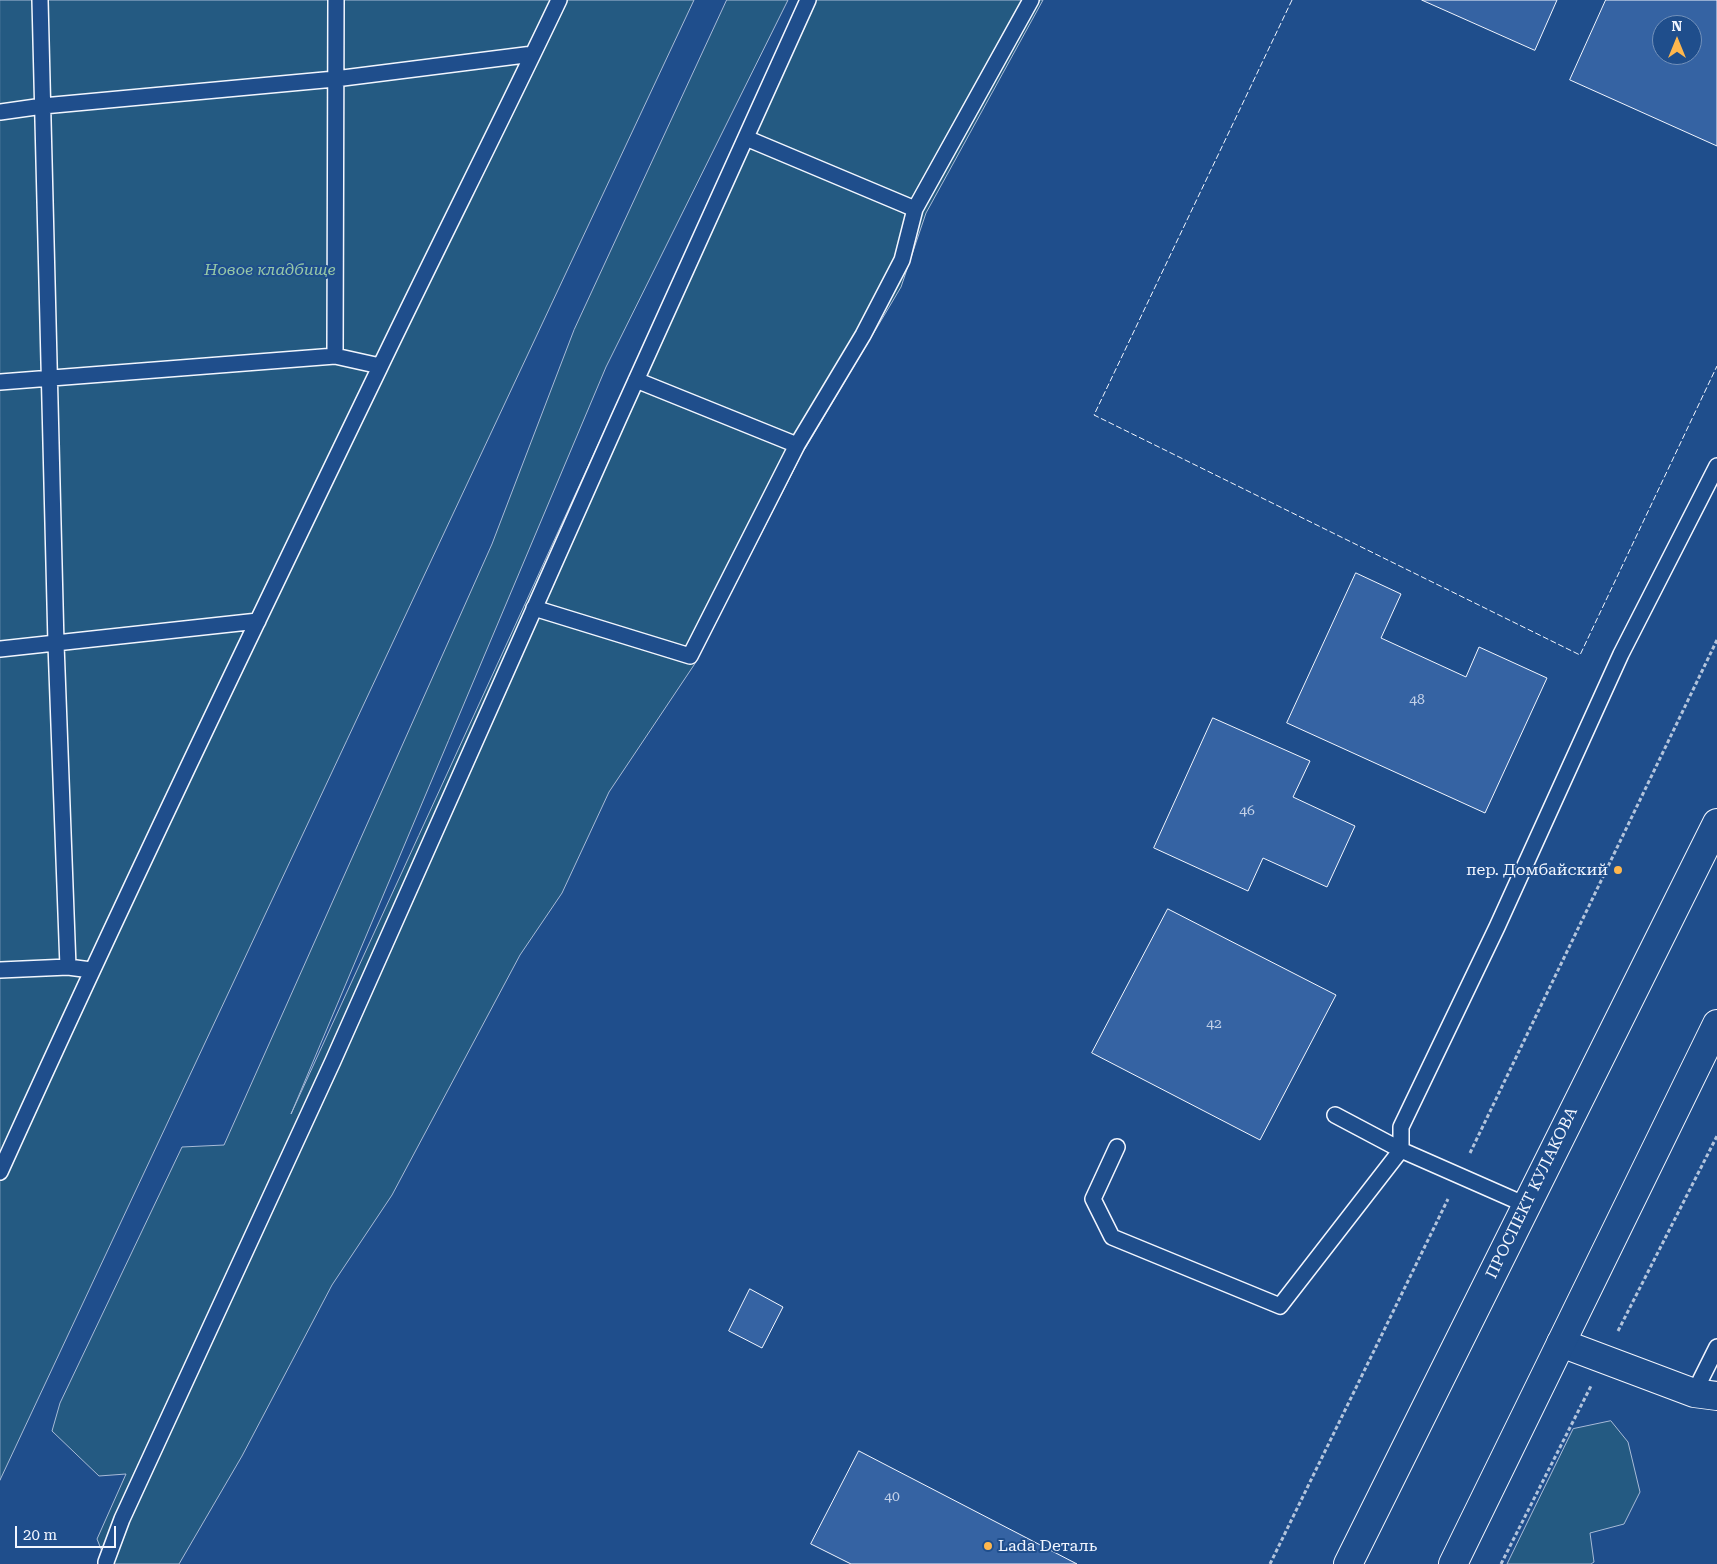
<!DOCTYPE html>
<meta charset="utf-8">
<style>
body{margin:0}
#map{position:relative;width:1717px;height:1564px;overflow:hidden;background:#1f4e8c;font-family:"Roboto Serif",serif}
canvas{display:block}
.north{position:absolute;left:1652px;top:15px;width:50px;height:50px;box-sizing:border-box;background:#1f4e8c;border:1px solid #7391ba;border-radius:50%;rotate:0deg;font-size:14px;font-weight:700;line-height:20px;text-align:center;color:#f2f6ff}
.north::after{content:'';display:block;margin:auto;width:18px;height:22px;background:#ffb74d;clip-path:polygon(50% 0,100% 100%,50% 72%,0 100%)}
.scale{position:absolute;left:15px;top:1526px;width:101px;height:22px;box-sizing:border-box;border:2px solid #f2f6ff;border-top:0;padding-left:6px;font-size:15px;line-height:18px;white-space:nowrap;color:#f2f6ff;-webkit-text-stroke:4px #1f4e8c;paint-order:stroke}
</style>
<div id="map">
<canvas width="1717" height="1564"></canvas>
<div class="north">N</div>
<div class="scale">20 m</div>
</div>
<script>
const context = document.querySelector('canvas').getContext('2d');
context.lineJoin = 'round';
function fill(path, color) { context.fillStyle = color; context.fill(path, 'evenodd'); }
function stroke(path, color, width, dash) { context.strokeStyle = color; context.lineWidth = width; context.lineCap = dash ? 'butt' : 'round'; context.setLineDash(dash || []); context.stroke(path); }
function label(font, color, halo, rows, align = 'center') {
  context.font = font + ' "Roboto Serif",serif'; context.lineWidth = 4; context.setLineDash([]); context.textBaseline = 'middle'; context.strokeStyle = halo; context.fillStyle = color; for (const [text, x, y, turn = 0] of rows) {
    context.save(); context.translate(x, y); context.rotate((+turn || 0) * Math.PI / 180); context.textAlign = isNaN(turn) ? turn : align; if (halo) context.strokeText(text, 0, 0); context.fillText(text, 0, 0); context.restore();
  }
}
const green = new Path2D(`
 M0,0H694L0,1480Z
 M727,0H788L606,367L291,1114L802,0H1043L926,213L901,287L803,452L694,665L609,792L562,893L520,955L392,1195L332,1285L242,1456L179,1564H107L97,1539L126,1474L99,1476L52,1431L60,1403L182,1147L224,1145L492,544L574,330Z
 M1611,1421L1628,1442L1640,1492L1624,1524L1590,1533L1594,1562L1591,1564H1507L1573,1429Z`);
const building = new Path2D(`
 M1422,0H1557L1535,50Z
 M1606,0H1717V146L1570,80ZM1662,25H1692V55H1662Z
 M1356,573L1401,594L1381,638L1466,677L1479,647L1547,678L1485,813L1287,723Z
 M1213,718L1310,761L1293,797L1355,826L1327,887L1263,858L1248,891L1154,848Z
 M1168,909L1336,995L1260,1140L1092,1053Z
 M750,1289L783,1307L762,1348L729,1331Z
 M859,1451L1077,1564H851L811,1544Z`);
const path = new Path2D(`
 M1470,1153L1717,640
 M1618,1331L1717,1136
 M1270,1564L1448,1199
 M1501,1564L1591,1386`);
const service = new Path2D(`
 M40,0L56,644L68,967L91,970
 M336,0L335,356L380,366
 M0,112L43,106L335,79L533,54
 M915,209L1031,0
 M636,380L797,445L863,335L902,260L915,209L746,138
 M0,382L335,356
 M534,608L690,656L797,445
 M0,649L258,621
 M0,970L68,967
 M1335,1115L1401,1150V1127L1497,927L1621,654L1717,466
 M1117,1147L1093,1199L1112,1237L1280,1306L1401,1150L1526,1205
 M0,1172C122,902 250,636 379,369C438,246 500,124 559,0
 M1694,1393L1717,1347
 M106,1564V1562L122,1519L333,1061L619,418L808,0`);
const minor = new Path2D(`
 M1561,1343L1694,1393L1717,1396`);
const primary = new Path2D(`
 M1348,1564L1717,823
 M1453,1564L1717,1024`);
const fence = new Path2D(`
 M1292,0L1094,415L1580,655L1717,366`);
const markers = [
 [1618,870,5,"#ffb74d"],
 [988,1546,5,"#ffb74d"]
];
const numberNames = [
 ["48",1417,700],
 ["46",1247,811],
 ["42",1214,1024],
 ["40",892,1497]
];
const parkNames = [
 ["Новое кладбище",270,270]
];
const poiNames = [
 ["пер. Домбайский",1608,870],
 ["Lada Dеталь",998,1546,"left"]
];
const streetNames = [
 ["ПРОСПЕКТ КУЛАКОВА",1532,1193,-64]
];
fill(green, '#245a82');
stroke(green, '#a8bbd7', 1);
fill(building, '#3563a3');
stroke(building, '#f2f6ff', 1);
stroke(service, '#f2f6ff', 18);
stroke(minor, '#f2f6ff', 30);
stroke(primary, '#f2f6ff', 30);
stroke(path, '#b3c4dc', 3, [4, 2.5]);
stroke(service, '#1f4e8c', 15);
stroke(minor, '#1f4e8c', 28);
stroke(primary, '#1f4e8c', 28);
stroke(fence, '#f2f6ff', 1, [6, 2.5]);
for (const [x, y, r, color] of markers) { const dot = new Path2D(); dot.arc(x, y, r, 0, 2 * Math.PI); context.fillStyle = color; context.fill(dot); stroke(dot, '#1f4e8c', 2); }
label('14px', '#c3d1e8', null, numberNames);
label('italic 16px', '#97c8a6', '#1f4e8c', parkNames);
label('16px', '#f2f6ff', '#1f4e8c', poiNames, 'right');
label('16px', '#f2f6ff', '#1f4e8c', streetNames);
</script>
